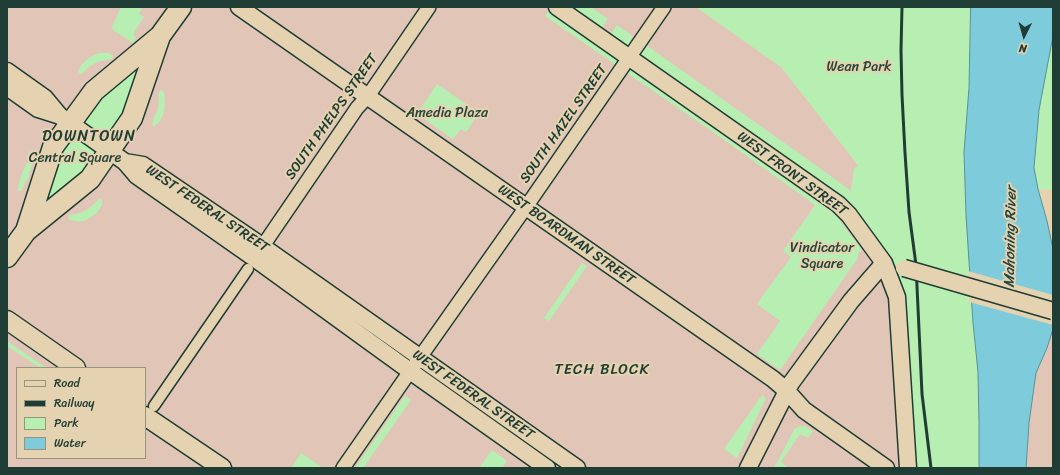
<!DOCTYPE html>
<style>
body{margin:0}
#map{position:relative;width:1060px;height:475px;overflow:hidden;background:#e5d2b0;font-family:Sriracha,sans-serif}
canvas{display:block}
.frame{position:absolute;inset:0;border:8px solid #1f3d34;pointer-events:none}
.legend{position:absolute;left:16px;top:367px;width:130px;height:92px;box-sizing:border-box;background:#e5d2b0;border:1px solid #96967e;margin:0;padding:5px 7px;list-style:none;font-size:12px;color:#1f3d34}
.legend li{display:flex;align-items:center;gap:8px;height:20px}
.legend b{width:20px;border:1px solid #96967e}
.north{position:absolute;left:1004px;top:16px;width:40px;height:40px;-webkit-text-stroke:3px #e5d2b0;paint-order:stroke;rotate:185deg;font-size:11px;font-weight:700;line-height:16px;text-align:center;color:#1f3d34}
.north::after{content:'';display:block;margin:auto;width:14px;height:18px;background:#1f3d34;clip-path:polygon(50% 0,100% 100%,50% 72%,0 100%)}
</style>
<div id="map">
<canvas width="1060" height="475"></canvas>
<div class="frame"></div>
<ul class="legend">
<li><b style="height:5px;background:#e5d2b0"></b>Road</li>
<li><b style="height:5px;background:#1f3d34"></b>Railway</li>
<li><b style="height:11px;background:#b7efb3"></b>Park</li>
<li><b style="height:11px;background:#7dcbdb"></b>Water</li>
</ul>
<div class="north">N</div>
</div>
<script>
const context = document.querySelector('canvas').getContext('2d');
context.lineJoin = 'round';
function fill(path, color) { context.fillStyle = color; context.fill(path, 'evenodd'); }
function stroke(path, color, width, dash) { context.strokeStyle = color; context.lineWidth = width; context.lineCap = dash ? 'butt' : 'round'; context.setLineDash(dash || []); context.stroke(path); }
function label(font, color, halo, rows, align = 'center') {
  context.font = font + ' Sriracha,sans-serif'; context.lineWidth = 4; context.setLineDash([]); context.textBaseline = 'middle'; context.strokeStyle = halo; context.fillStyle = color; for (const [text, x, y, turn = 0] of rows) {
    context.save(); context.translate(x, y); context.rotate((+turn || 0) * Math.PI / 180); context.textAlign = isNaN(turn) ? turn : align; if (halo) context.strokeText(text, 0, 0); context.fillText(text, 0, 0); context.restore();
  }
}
const built = new Path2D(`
 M7,7H696L781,67L858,165L865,203L897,297L908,468H7ZM17,368H145V458H17Z
 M1053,329V468H1026L1029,423L1036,373L1047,348Z`);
const green = new Path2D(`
 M121,7H143L139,13L144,17L134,32V35L136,38L133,43L113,30L112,27Z
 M572,7H591L608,19L602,28Z
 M696,7H971L969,88L964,152L966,215L973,323L978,372L979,424V468H908L897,297L870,243L876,237L850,206L828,187L640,54L646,45L817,166L851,191L854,169L858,165L781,67Z
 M549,10L620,59L616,65L545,16Z
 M617,25L633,36L630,40L632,42L629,46L611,34Z
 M160,36L132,118L90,179L26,231L53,147Z
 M1053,36V190L1038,189L1034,168L1039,110Z
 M99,53H110L113,56L112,59C98,61 91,63 82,74L79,73L78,71C83,61 89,57 99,53Z
 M631,67L761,157L794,185L835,214L862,250L858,253V258L780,370L757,354L780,321L757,304L791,257L783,251L815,205L716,134L627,73Z
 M437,84L479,113L466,132L461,129L453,139L417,114Z
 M162,90L164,92C166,102 165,123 153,126L152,123L158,109L159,92L160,91Z
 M33,156L35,159L33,160L28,179L26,180L22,190L20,191H18C18,183 26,160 33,156Z
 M99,199L102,200C103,210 92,218 83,221C79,222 74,221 70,220L68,218L69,215C82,214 90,209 99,199Z
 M582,263L587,266L549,321L544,318Z
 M7,341L46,368H40L7,346Z
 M762,395L766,398L737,458L724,449Z
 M405,396L411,400L363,468H355Z
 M801,426H805L813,431L808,438L800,434L781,462L788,468H774L794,430L796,428Z
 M492,450L507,461L502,468H479Z
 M301,453L323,468H291Z`);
const water = new Path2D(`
 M971,7H1053V36L1039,110L1034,168L1038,189L1047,221L1053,249V329L1047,348L1036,373L1029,423L1026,468H979V424L978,372L973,323L966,215L964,152L969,88Z`);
const pier = new Path2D(`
 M968,271L1053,295V325L969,302Z`);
const pedestrian = new Path2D(`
 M154,406L248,269`);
const minor = new Path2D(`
 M258,253L357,108L368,96L429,7
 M343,468L404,380L526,207L664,7`);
const tertiary = new Path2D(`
 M239,7L773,379L787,391L804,410L886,468
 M557,7L838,204L849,215L884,263L897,297L908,468
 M7,71L45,98L60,116
 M7,87L38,109L60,116L125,162L137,176L254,258L410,371L547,468
 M125,162L143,165L252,239L577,468
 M748,468L791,383L851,301L884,263`);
const secondary = new Path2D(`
 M7,320L76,368
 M145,416L222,468`);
const primary = new Path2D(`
 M26,231L53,147L94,91L160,36L181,7
 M7,257L26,231L90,179L132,118L160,36`);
const rail = new Path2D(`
 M902,7L901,50L902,95L905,153L909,212L916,265L922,394L931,468`);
const tertiaryBridge = new Path2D(`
 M904,268L1053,311`);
const parkNames = [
 ["Wean Park",859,67],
 ["Amedia Plaza",447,113],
 ["Central Square",75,158],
 ["Vindicator",822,248],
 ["Square",822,264]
];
const streetNames = [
 ["SOUTH PHELPS STREET",332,117,-55],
 ["SOUTH HAZEL STREET",564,124,-55],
 ["WEST FRONT STREET",792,174,36],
 ["WEST FEDERAL STREET",207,209,34],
 ["WEST BOARDMAN STREET",566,235,35],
 ["WEST FEDERAL STREET",473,395,35]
];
const waterNames = [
 ["Mahoning River",1011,237,-89]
];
const neighbourhoodNames = [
 ["TECH BLOCK",602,370]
];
const quarterNames = [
 ["DOWNTOWN",89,137]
];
fill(built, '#e1c6b8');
fill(green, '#b7efb3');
fill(water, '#7dcbdb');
stroke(water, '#579298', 1);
fill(pier, '#e5d2b0');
stroke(pedestrian, '#1f3d34', 13);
stroke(minor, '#1f3d34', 16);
stroke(tertiary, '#1f3d34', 19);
stroke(secondary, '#1f3d34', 21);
stroke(primary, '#1f3d34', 23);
stroke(pedestrian, '#e5d2b0', 10);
stroke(minor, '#e5d2b0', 13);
stroke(tertiary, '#e5d2b0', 16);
stroke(secondary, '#e5d2b0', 18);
stroke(primary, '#e5d2b0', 20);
stroke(rail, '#1f3d34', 3);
stroke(tertiaryBridge, '#1f3d34', 19, []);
stroke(tertiaryBridge, '#e5d2b0', 16);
label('14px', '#27463a', '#e5d2b0', parkNames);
label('14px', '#1f3d34', '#e5d2b0', streetNames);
label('italic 15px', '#24443c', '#e5d2b0', waterNames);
context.letterSpacing = '1px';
label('15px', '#1f3d34', '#e5d2b0', neighbourhoodNames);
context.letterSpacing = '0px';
context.letterSpacing = '1px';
label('16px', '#1f3d34', '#e5d2b0', quarterNames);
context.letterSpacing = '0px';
</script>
